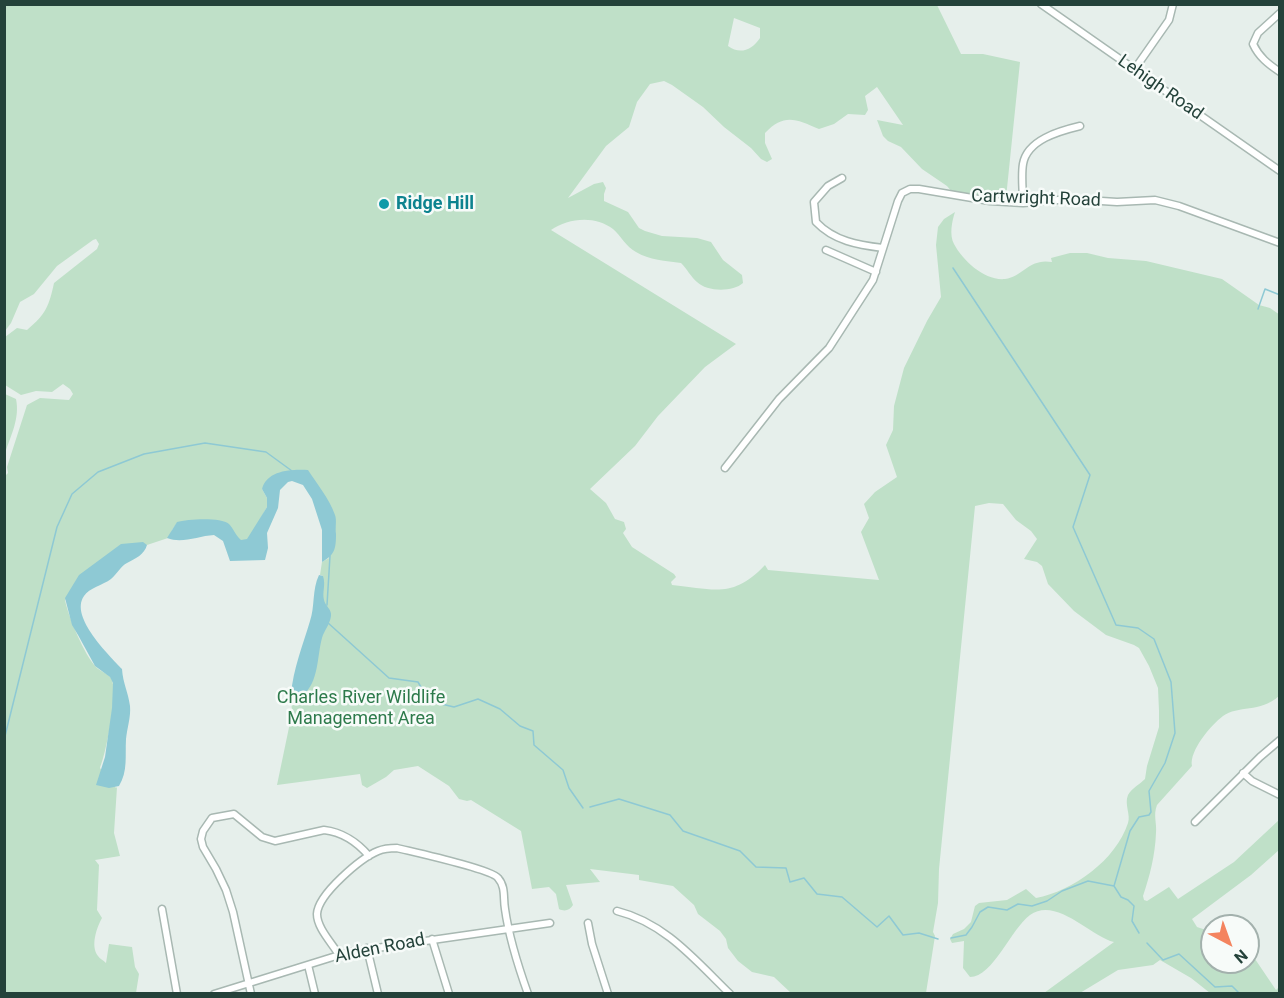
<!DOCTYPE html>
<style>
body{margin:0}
#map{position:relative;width:1284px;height:998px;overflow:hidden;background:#e6efeb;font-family:Roboto,sans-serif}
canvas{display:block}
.frame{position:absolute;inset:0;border:6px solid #24423a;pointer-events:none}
.north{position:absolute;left:1200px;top:914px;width:60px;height:60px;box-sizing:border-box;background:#f7fbf9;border:2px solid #a3b1ad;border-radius:50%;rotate:139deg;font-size:16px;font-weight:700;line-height:24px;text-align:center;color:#24423a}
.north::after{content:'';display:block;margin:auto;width:21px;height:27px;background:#f4845f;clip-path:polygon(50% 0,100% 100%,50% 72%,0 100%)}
</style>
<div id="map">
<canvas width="1284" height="998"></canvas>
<div class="frame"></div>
<div class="north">N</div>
</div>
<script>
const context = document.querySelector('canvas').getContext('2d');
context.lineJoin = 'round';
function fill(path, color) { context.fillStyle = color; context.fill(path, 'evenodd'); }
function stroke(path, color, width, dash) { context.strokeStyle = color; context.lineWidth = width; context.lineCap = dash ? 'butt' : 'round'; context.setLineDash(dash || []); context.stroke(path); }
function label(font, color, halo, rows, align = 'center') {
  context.font = font + ' Roboto,sans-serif'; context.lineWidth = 5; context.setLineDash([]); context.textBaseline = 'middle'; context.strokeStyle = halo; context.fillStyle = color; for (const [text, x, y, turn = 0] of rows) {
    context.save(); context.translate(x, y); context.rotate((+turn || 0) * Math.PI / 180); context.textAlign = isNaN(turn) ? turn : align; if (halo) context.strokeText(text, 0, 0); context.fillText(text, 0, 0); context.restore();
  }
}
const green = new Path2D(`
 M4,5H937L961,54H983L1020,62L1006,198H1003L977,197L952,192L947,186L922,169L901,147L888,141L883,136L877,120L903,125L877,87L865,96L868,110L865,115L848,114L834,124L819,129C796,119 784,113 765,133V143L772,159L767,162L761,159L751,148L724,127L703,107L672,85L664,81L650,84L637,102L629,127L606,146L568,198L594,184L603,182L606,188L604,194V201L628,212L639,228L645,231L662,236L697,238L711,242L723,260L742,275L743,283C733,292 707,292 697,282C691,277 687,269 681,263C666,261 649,260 636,252C626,247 621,236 613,229C595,215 568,218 551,230L736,344L705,367L658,416L635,446L590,489L606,503L615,519L624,522L626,529L623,533L632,547L674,574L676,577L671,582L672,585C714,589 733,599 765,565L768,570L879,580L861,532L869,518L864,504L875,492L897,477L886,445L893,430L894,406L904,368L927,321L941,297L936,245L938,227L944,219L955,212C952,221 949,235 954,244C963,261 985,281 1005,279C1024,276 1029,258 1052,262L1051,258L1070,253H1087L1108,258L1146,261L1222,279L1259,305L1270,308L1280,315L1279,696C1260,713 1238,705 1223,716C1211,725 1189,751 1192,766L1157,805C1153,815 1157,823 1156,833C1155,856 1150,875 1143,896L1144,900L1147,901L1169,887L1178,899L1234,862L1279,820V850L1251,875L1192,919L1197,927L1212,932V962H1248V952L1255,959L1276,990L1279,987V993H1210L1191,978L1160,960L1153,965L1118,970L1080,993H1044L1114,942C1090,936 1056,896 1030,915C1011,929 993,977 970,977L963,968L964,941L952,943L950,939L953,934L964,929L971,922L975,906L979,903L1007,900L1026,889L1036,898C1073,891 1116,860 1128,823C1131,815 1124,804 1128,795C1132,788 1140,784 1145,779L1147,766L1159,727V711L1158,688L1149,666L1139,648L1134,645L1106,635L1074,611L1048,584L1042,566L1037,562L1024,559L1037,539L1031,531L1016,520L1003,504L989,503L975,506L939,869L938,903L933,932L935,936L926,993H791L774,977L752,972L738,961L728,948L726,939L720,931L698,914L694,905L673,886L639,880V875L590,869L600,882L566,885L573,905C570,910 565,912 559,909L556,894L549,887L532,889L521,831L471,800L467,801L459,799L449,786L418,766L394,770L386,777L367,788L362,785L360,774L277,785L292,713L291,695L296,696L323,576L320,575L322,562L329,558L328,532L307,485L289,471L262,489L267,498V507L248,541L240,543L177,523L172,530L171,537L147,545L134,543L65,600C68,616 85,656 96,667C100,671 107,673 111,678C119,690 106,754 100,768L116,788L117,787L114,833L120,856L95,860L99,865L97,910L102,918C97,927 90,946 98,956C100,959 103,960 106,963L109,944L132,947L135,967L139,974L136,993H5V476L8,473L7,467L27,405L40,398L69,400L73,394L70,389L63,384L52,392L36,391L21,395L5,385V337L17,328L27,330C46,314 49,306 54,283L97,249L99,244L96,239L93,240L57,266L34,294L20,302L11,323L5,331ZM734,18L760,28V38C752,50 740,55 728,46Z
 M5,394L16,399C20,418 11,435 5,453Z`);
const water = new Path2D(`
 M308,470C317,484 329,498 335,515C337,520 335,528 336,534C336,548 335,555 322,562V530L312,499L303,485L292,481L288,482L280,490L278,508L267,533L268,548L265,560L230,561L223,541L214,535C198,536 182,544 167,538L177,522C188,519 221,517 229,524C234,529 235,535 241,540L247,539L267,507V498L262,489C267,470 292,469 308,470Z
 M143,542L147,545C144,555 136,558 127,563C121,566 117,574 111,579C103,585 89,588 84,596C69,617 110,656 122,669C123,684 128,691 130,706C131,717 127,728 126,739C125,756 128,771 119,786L109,788L96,785L105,757L112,708L113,683L110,677L95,666L78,635L72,625L65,598L79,575L121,544Z
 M319,575L323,576C326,585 322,592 324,600C325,606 332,609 331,616C330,624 324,631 322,638C317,656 319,682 303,695H291C293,669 303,645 310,621C315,607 312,589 319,575Z`);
const stream = new Path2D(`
 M953,268L1090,475L1073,527L1116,625L1138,628L1154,639L1171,682L1175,733L1165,763L1149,791L1151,812L1149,815L1139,817L1130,831L1114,886
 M1258,309L1265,289L1280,295
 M327,605L330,556
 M327,622L389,678L418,682L429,701L454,707L478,699L500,709L520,726L533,731L534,745L563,770L569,788L583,808
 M4,740L57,527L72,494L98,472L144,454L205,443L266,452L292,471
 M590,807L619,799L670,815L683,831L740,851L756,867L786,868L790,882L804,878L817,894L842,897L877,927L889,916L903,935L919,933L938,939
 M951,938L966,935L972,927L980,912L988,907L1007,910L1018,904L1032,906L1047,901L1062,891L1088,881L1114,886L1121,897L1128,900L1134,906L1132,921L1139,933
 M1147,943L1163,960L1179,954L1215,987L1232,986L1240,994`);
const minor = new Path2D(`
 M1041,4L1280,171
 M1280,13L1258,33L1253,44C1259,57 1268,64 1280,72
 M1134,70L1169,20L1173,4
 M842,178L828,186L814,202L816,222C834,241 858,245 883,248
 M1023,203C1023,190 1021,176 1023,164C1027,140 1059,131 1080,126
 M826,250L876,272
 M725,468L779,399L829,348L873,280L898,201L902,193L910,189H919L990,201L1023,203L1070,199L1117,202L1155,200L1179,206L1280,243
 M1243,773L1252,781L1280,795
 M1195,822L1260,757L1280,740
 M162,909L177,994
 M617,911C665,923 695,960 730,994
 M588,923L592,944L608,994
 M432,939L449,994
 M367,948L378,994
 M339,955C332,943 317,928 317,914C318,894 361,858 378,851C385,848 390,848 397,848C413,852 491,869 498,878C506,887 503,898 505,909C509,938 518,966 528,994
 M308,965L315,994
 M214,994L349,952L550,923
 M251,994L233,912L226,890L216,869L203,847L201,839L203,831L212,818L234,814L262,837L275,841L324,830C342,832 358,843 369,856`);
const markers = [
 [384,204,6,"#0f9aa8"]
];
const streetNames = [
 ["Lehigh Road",1160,88,35],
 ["Cartwright Road",1036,199,2],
 ["Alden Road",380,949,-11]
];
const cultureNames = [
 ["Ridge Hill",396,204]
];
const parkNames = [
 ["Charles River Wildlife",361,698],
 ["Management Area",361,719]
];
fill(green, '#bfe0c8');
fill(water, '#8ec9d4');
stroke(stream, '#8ec9d4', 1.5);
stroke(minor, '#a8b8b2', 9);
stroke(minor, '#fff', 6);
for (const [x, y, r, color] of markers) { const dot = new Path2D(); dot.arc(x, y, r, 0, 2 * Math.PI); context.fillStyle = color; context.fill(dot); stroke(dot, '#f7fbf9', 2); }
label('18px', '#24423a', '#f7fbf9', streetNames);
label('bold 18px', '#0d838f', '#f7fbf9', cultureNames, 'left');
label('18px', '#2d7a4b', '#f7fbf9', parkNames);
</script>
